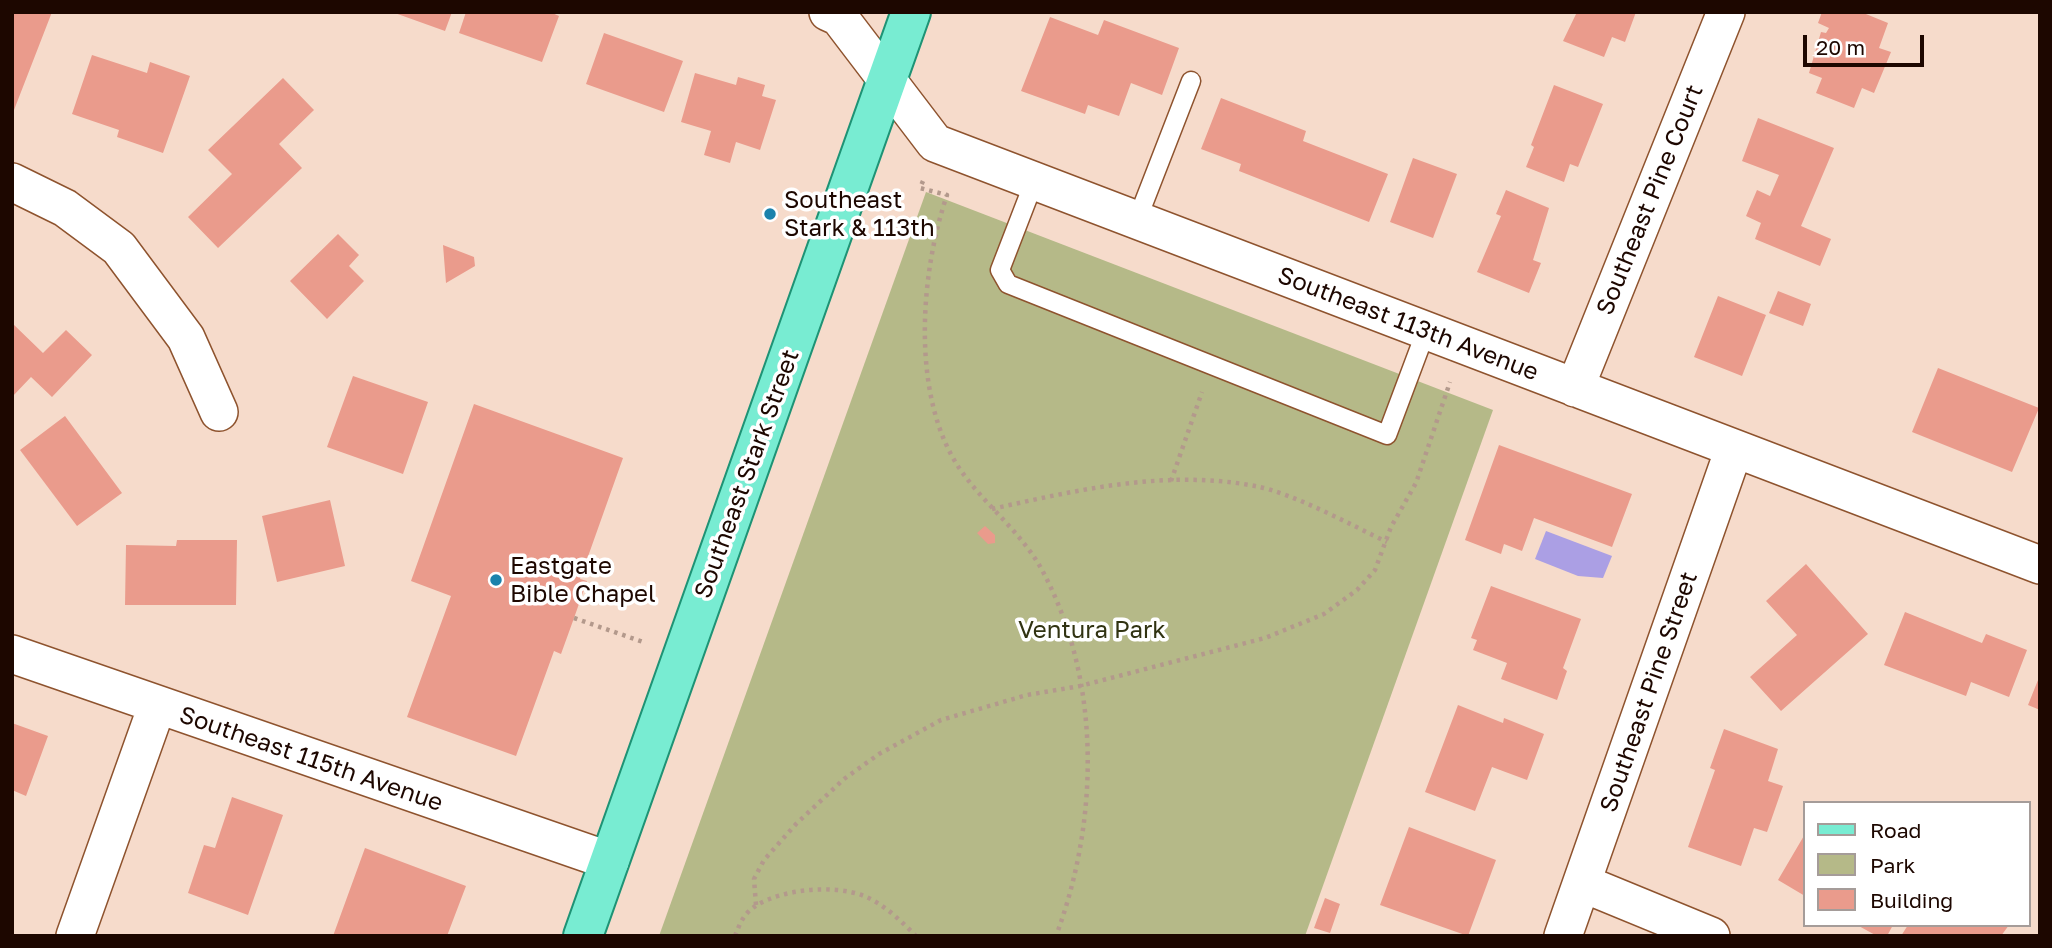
<!DOCTYPE html>
<style>
body{margin:0}
#map{position:relative;width:2052px;height:948px;overflow:hidden;background:#f6dbcb;font-family:"Golos Text",sans-serif}
canvas{display:block}
.frame{position:absolute;inset:0;border:14px solid #1d0700;pointer-events:none}
.legend{position:absolute;left:1803px;top:801px;width:228px;height:126px;box-sizing:border-box;background:#fff;border:2px solid #a59c99;margin:0;padding:9px 12px;list-style:none;font-size:21px;color:#1d0700}
.legend li{display:flex;align-items:center;gap:14px;height:35px}
.legend b{width:35px;border:2px solid #a59c99}
.scale{position:absolute;left:1803px;top:35px;width:121px;height:32px;box-sizing:border-box;border:4px solid #1d0700;border-top:0;padding-left:9px;font-size:21px;line-height:24px;white-space:nowrap;color:#1d0700;-webkit-text-stroke:5px #fff;paint-order:stroke}
</style>
<div id="map">
<canvas width="2052" height="948"></canvas>
<div class="frame"></div>
<ul class="legend">
<li><b style="height:9px;background:#78ecd2"></b>Road</li>
<li><b style="height:19px;background:#b5b988"></b>Park</li>
<li><b style="height:19px;background:#ea9b8c"></b>Building</li>
</ul>
<div class="scale">20 m</div>
</div>
<script>
const context = document.querySelector('canvas').getContext('2d');
context.lineJoin = 'round';
function fill(path, color) { context.fillStyle = color; context.fill(path, 'evenodd'); }
function stroke(path, color, width, dash) { context.strokeStyle = color; context.lineWidth = width; context.lineCap = dash ? 'butt' : 'round'; context.setLineDash(dash || []); context.stroke(path); }
function label(font, color, halo, rows, align = 'center') {
  context.font = font + ' "Golos Text",sans-serif'; context.lineWidth = 7; context.setLineDash([]); context.textBaseline = 'middle'; context.strokeStyle = halo; context.fillStyle = color; for (const [text, x, y, turn = 0] of rows) {
    context.save(); context.translate(x, y); context.rotate((+turn || 0) * Math.PI / 180); context.textAlign = isNaN(turn) ? turn : align; if (halo) context.strokeText(text, 0, 0); context.fillText(text, 0, 0); context.restore();
  }
}
const green = new Path2D(`
 M926,192L1493,410L1305,936H659Z`);
const water = new Path2D(`
 M1546,531L1612,556L1603,578L1578,576L1535,559Z`);
const building = new Path2D(`
 M12,12H52L14,110L12,109Z
 M392,12H452L445,31Z
 M466,12H550L559,16L542,62L459,33Z
 M1577,12H1636L1625,42L1612,37L1604,57L1563,41Z
 M1822,12H1861L1888,23L1879,48L1891,52L1874,93L1862,88L1854,108L1816,93L1822,78L1809,73L1821,32L1826,33L1829,28L1818,23Z
 M1050,17L1098,35L1104,20L1179,48L1162,95L1131,83L1119,116L1088,105L1085,114L1021,91Z
 M604,33L683,61L664,112L586,84Z
 M92,55L147,73L150,62L190,76L163,153L117,137L119,130L72,114Z
 M695,73L736,85L738,77L765,85L762,96L776,100L760,150L736,142L730,163L704,155L711,131L681,122Z
 M283,78L314,110L279,144L302,168L218,248L188,217L232,174L208,150Z
 M1554,85L1603,104L1578,167L1570,164L1564,182L1526,167L1534,147L1531,145Z
 M1221,98L1306,131L1303,141L1388,174L1369,222L1239,171L1241,164L1201,149Z
 M1758,118L1834,148L1801,226L1831,239L1820,266L1755,239L1761,223L1746,216L1757,190L1770,196L1779,175L1742,161Z
 M1413,158L1457,174L1433,238L1390,222Z
 M1506,190L1549,208L1533,260L1541,263L1529,293L1477,272L1501,216L1496,214Z
 M338,234L359,255L349,266L364,281L327,319L290,281Z
 M443,245L474,257L475,266L446,283Z
 M1778,291L1811,304L1803,326L1769,313Z
 M1718,296L1766,315L1742,376L1694,357Z
 M12,323L43,353L66,330L92,355L52,397L31,377L12,397Z
 M1938,368L2039,408L2012,472L1912,432Z
 M353,376L428,402L403,474L327,447Z
 M474,404L623,458L580,579L587,581L574,618L561,654L554,651L516,756L407,717L451,596L411,581Z
 M65,416L122,493L77,526L20,450Z
 M1499,445L1632,494L1612,547L1534,518L1522,551L1504,544L1501,554L1465,540Z
 M330,500L345,566L277,582L262,516Z
 M985,526L995,535V543L988,544L977,533Z
 M177,540H237L236,605H125L126,545L176,546Z
 M1806,564L1868,634L1781,711L1750,677L1797,635L1766,601Z
 M1491,586L1581,619L1563,668L1567,671L1557,700L1501,679L1507,663L1473,650L1477,640L1471,638Z
 M1905,612L1982,643L1986,634L2027,650L2009,697L1971,682L1966,696L1884,665Z
 M2040,675V710L2028,705Z
 M1458,705L1503,723L1504,718L1544,734L1527,780L1492,767L1475,811L1425,792Z
 M12,723L48,736L26,796L12,790Z
 M1724,729L1778,749L1768,781L1783,786L1767,832L1754,828L1741,866L1688,847L1715,770L1710,768Z
 M232,797L283,815L248,915L188,893L204,845L215,848Z
 M1409,827L1496,860L1468,936L1380,905Z
 M1805,834V896L1778,880Z
 M365,848L466,886L447,936H333Z
 M1325,898L1340,904L1330,933L1314,928Z
 M1857,925H1893L1887,936H1877Z
 M1908,925H2009L2001,936H1901Z`);
const path = new Path2D(`
 M923,181L920,188L947,195C920,274 910,400 962,472C986,506 1022,533 1042,570C1102,681 1099,821 1056,936
 M1171,481L1202,392
 M992,509C1077,490 1167,469 1255,486C1293,493 1351,525 1387,542
 M574,618L646,643
 M756,905L754,879L764,860L796,824L844,779L879,754L941,720L1027,695L1080,686L1265,638L1324,614L1357,590L1375,570L1391,527L1416,483L1450,382
 M735,936C740,923 744,913 757,905C784,889 834,884 864,896C884,904 901,921 916,936`);
const service = new Path2D(`
 M1034,182L1000,270L1008,284L1387,435L1426,331
 M1137,220L1191,81`);
const minor = new Path2D(`
 M828,12L839,17L935,143L2040,565
 M12,182L65,208L119,248L186,338L219,412
 M1575,388L1726,12
 M12,654L610,861
 M1582,883L1711,936
 M75,936L157,706
 M1563,936L1734,449`);
const primary = new Path2D(`
 M583,936L911,12`);
const markers = [
 [770,214,7,"#1b82ac"],
 [496,580,7,"#1b82ac"]
];
const poiNames = [
 ["Southeast",784,200],
 ["Stark & 113th",784,228],
 ["Eastgate",510,566],
 ["Bible Chapel",510,594]
];
const streetNames = [
 ["Southeast Pine Court",1650,200,-68],
 ["Southeast 113th Avenue",1408,324,21],
 ["Southeast Stark Street",747,474,-70],
 ["Southeast Pine Street",1649,692,-71],
 ["Southeast 115th Avenue",311,759,19]
];
const parkNames = [
 ["Ventura Park",1092,630]
];
fill(green, '#b5b988');
fill(water, '#ab9fe4');
fill(building, '#ea9b8c');
stroke(service, '#8e532e', 21);
stroke(minor, '#8e532e', 40);
stroke(primary, '#1e9375', 42);
stroke(path, '#b3998c', 4.5, [3.5, 5]);
stroke(service, '#fff', 18);
stroke(minor, '#fff', 37);
stroke(primary, '#78ecd2', 38);
for (const [x, y, r, color] of markers) { const dot = new Path2D(); dot.arc(x, y, r, 0, 2 * Math.PI); context.fillStyle = color; context.fill(dot); stroke(dot, '#fff', 2.5); }
label('24px', '#1d0700', '#fff', poiNames, 'left');
label('24px', '#1d0700', '#fff', streetNames);
label('24px', '#313312', '#fff', parkNames);
</script>
